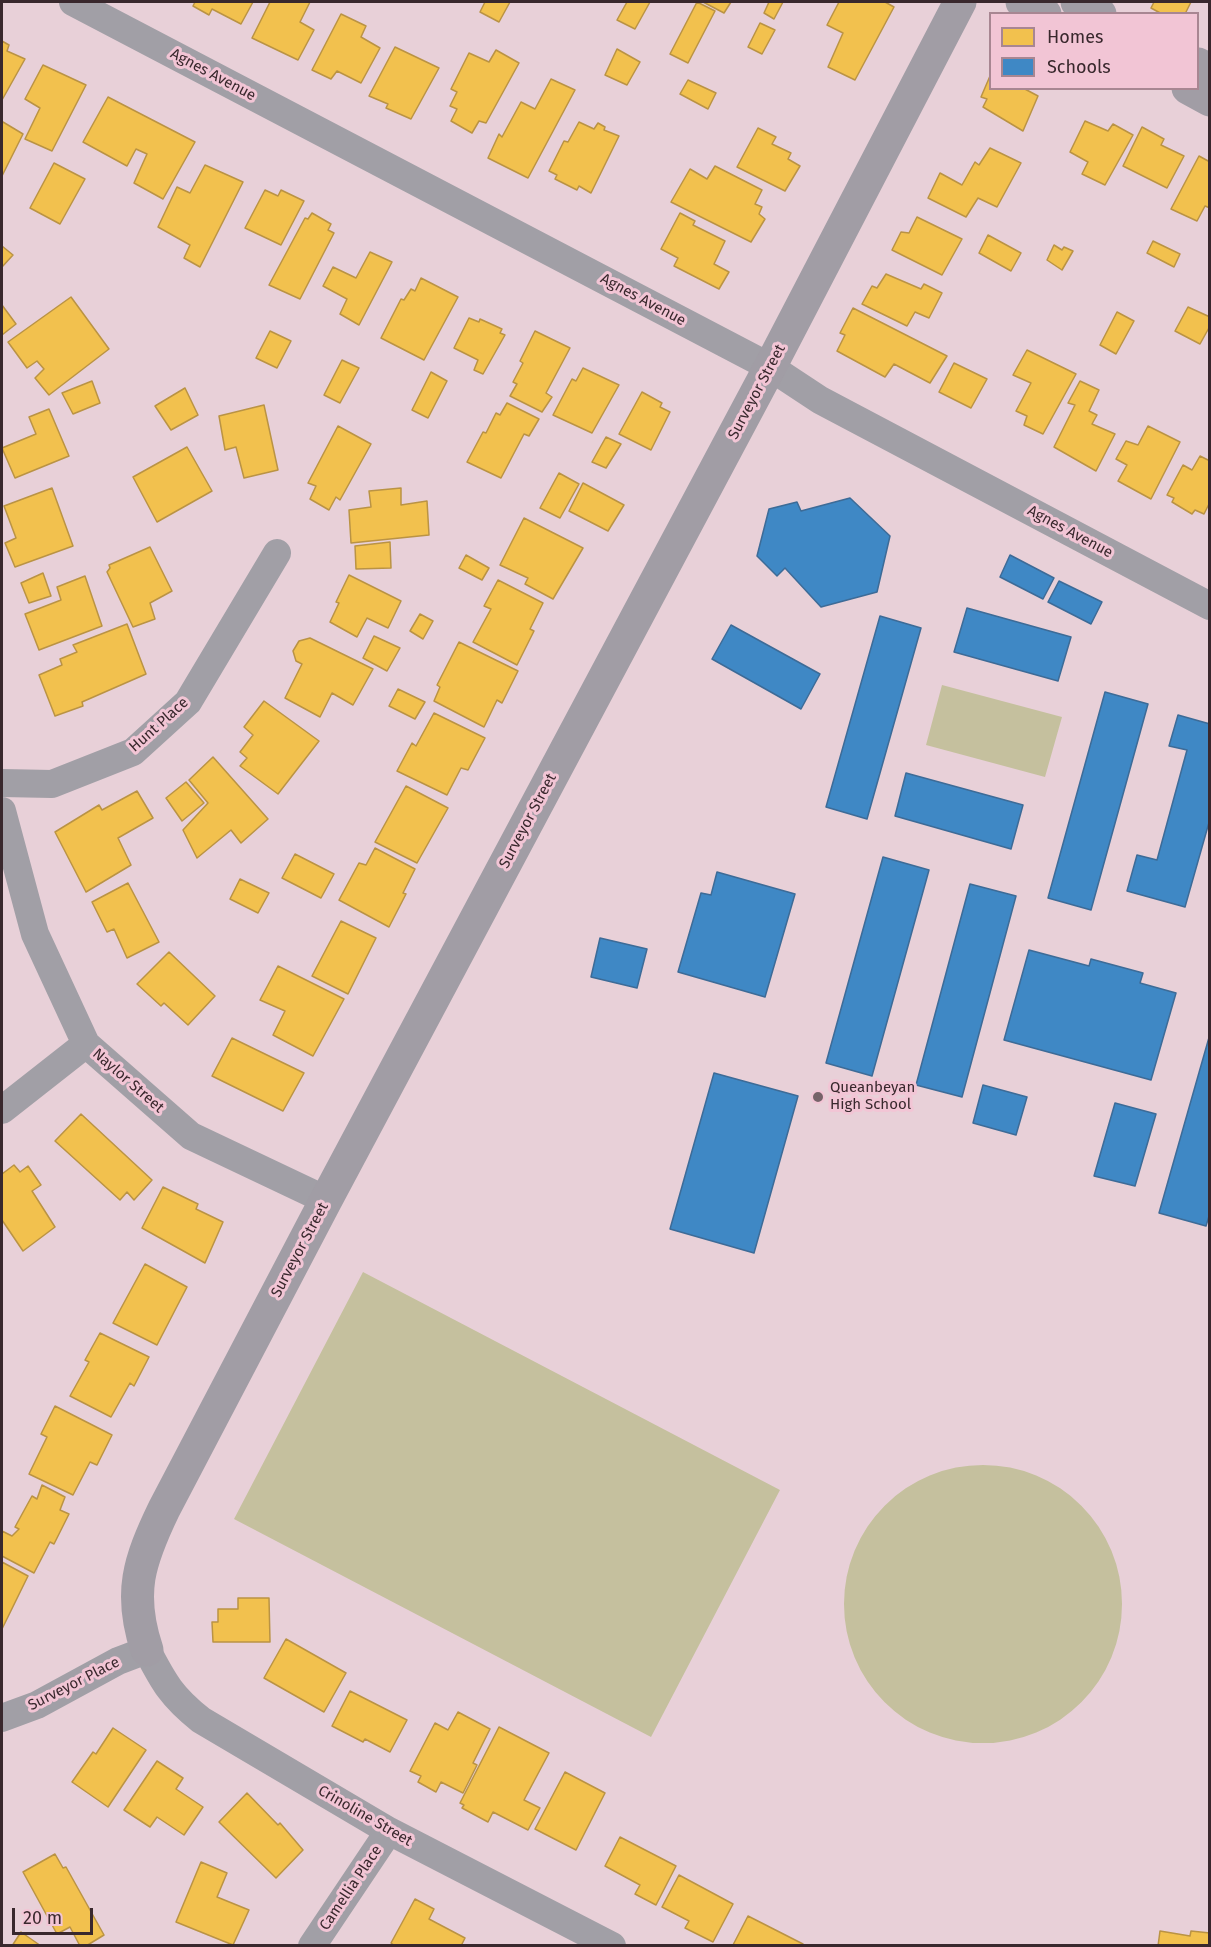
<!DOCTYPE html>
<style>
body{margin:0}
#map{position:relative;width:1211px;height:1947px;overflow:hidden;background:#e8d0d8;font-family:"Fira Sans",sans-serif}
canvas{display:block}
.frame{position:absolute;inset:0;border:3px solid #39282d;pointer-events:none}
.legend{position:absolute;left:989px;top:12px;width:210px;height:78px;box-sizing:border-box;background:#f2c5d5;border:2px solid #a88692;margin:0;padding:8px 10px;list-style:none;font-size:18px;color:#39282d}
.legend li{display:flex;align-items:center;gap:12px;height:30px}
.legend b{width:30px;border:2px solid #a88692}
.scale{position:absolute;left:12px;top:1908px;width:81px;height:27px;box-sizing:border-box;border:3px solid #39282d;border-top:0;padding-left:8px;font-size:18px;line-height:21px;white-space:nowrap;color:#39282d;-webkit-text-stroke:4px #f2c5d5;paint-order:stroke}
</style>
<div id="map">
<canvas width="1211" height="1947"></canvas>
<div class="frame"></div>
<ul class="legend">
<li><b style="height:16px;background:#f2c14e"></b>Homes</li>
<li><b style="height:16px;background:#3f88c5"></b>Schools</li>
</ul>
<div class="scale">20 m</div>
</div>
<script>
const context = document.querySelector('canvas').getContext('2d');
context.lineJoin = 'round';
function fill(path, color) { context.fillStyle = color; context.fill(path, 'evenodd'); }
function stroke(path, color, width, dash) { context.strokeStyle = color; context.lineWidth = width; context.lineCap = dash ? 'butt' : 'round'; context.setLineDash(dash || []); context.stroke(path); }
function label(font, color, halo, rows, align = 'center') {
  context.font = font + ' "Fira Sans",sans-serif'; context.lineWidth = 6; context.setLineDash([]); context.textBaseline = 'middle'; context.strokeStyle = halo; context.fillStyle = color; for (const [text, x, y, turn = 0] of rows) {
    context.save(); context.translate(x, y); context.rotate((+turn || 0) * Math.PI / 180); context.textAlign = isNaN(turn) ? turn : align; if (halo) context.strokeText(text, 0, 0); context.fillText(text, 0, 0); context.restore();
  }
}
const green = new Path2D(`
 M942,685L1062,717L1045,777L926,745Z
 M363,1272L780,1490L651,1737L234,1519Z
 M844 1604a139 139 0 1 1 278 0a139 139 0 1 1-278 0Z`);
const homes = new Path2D(`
 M195,2H253L241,24L212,9L209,15L193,6Z
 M270,2H310L300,22L314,30L298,60L252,38Z
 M485,2H510L499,22L480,12Z
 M627,2H650L635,29L617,20Z
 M697,2L715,11L688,63L670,54Z
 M703,2H731L724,13Z
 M769,2H783L774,19L764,13Z
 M839,2H885L894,7L855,80L828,67L843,33L827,25Z
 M1154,2H1191L1185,14H1162L1151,8Z
 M341,14L366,26L361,37L380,48L361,83L337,71L331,79L312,70Z
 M760,23L775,30L762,54L748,47Z
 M2,41L9,45L7,51L25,59L2,100Z
 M395,47L439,68L411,119L386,108L388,104L369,96Z
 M617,49L640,62L627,85L605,75Z
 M496,50L519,63L486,123L479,121L472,133L451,121L457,109L450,106L457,92L451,89L469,53L489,62Z
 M43,65L86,85L52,151L25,139L40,108L25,99Z
 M990,76V88H1023L1038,96L1023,131L983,107L987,99L981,97Z
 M551,79L575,90L528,178L488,158L499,134L502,137L521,102L535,109Z
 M688,80L716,93L708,109L680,94Z
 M108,97L195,142L163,199L134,183L147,154L136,149L127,166L83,142Z
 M1085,121L1108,131L1113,124L1133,135L1105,185L1082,174L1088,162L1070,152Z
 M3,122L23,134L2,176V124Z
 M579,122L594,129L598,123L605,127L604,130L619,136L591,193L579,186L577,190L555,179L557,175L549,171L564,141L568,142Z
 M1142,127L1164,139L1161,145L1184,156L1167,188L1123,166Z
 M758,128L776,137L772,144L791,153L788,159L800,166L785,191L737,167Z
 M990,148L1021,163L997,207L978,198L966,217L928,198L940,173L962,185L975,162L979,165Z
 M1199,156L1210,162V208L1205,206L1197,221L1171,209Z
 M54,163L85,179L60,224L30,208Z
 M205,165L243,182L200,267L184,258L190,245L158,227L177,187L190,193Z
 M715,166L762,190L755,204L762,207L759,214L765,219L751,242L671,202L690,169L707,179Z
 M265,190L278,196L281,190L304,201L281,245L245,228Z
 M312,213L331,224L328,230L334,233L300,299L269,285L305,218L308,219Z
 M680,213L695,221L693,225L725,241L714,264L729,272L719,289L674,266L678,258L661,249Z
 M917,217L962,239L942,275L892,250L901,232L909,233Z
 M988,235L1021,253L1011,271L979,253Z
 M1153,241L1180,254L1174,267L1147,253Z
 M1054,245L1062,250L1064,247L1073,251L1062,270L1047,260Z
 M2,246L13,255L2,267Z
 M370,252L392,262L359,325L340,314L347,299L323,286L333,267L356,278Z
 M886,274L921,289L924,284L942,293L929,318L915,312L907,326L862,304L872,286L877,288Z
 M421,278L458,297L424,360L381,338L401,299L404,300L411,289L415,291Z
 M71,297L109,349L49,395L35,378L44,369L37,361L27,368L8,342Z
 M2,305L16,324L2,335Z
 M1188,307L1210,317V326L1200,344L1175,331Z
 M853,308L947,356L930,383L894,364L885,377L837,351L845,335L840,333Z
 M1117,312L1134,321L1116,354L1100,345Z
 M469,318L479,322L480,319L502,329L500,333L505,335L483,374L474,370L478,360L454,348Z
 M270,331L291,341L277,368L256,358Z
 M535,331L570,348L546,393L552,397L542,412L510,396L517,384L513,382L523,363L520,361Z
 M1027,350L1076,374L1043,434L1024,425L1027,416L1016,411L1031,383L1013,375Z
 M342,360L359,368L340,403L324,395Z
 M954,363L987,379L971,408L939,392Z
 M583,368L619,385L592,433L553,415L572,379L576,381Z
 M431,372L447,381L428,418L412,410Z
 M92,381L100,403L73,414L62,393Z
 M1080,381L1099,390L1089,411L1097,415L1092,424L1115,434L1096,471L1054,447L1075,405L1068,403Z
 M185,388L198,415L171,430L155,406Z
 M642,392L662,403L660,407L670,412L651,450L619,434Z
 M507,403L539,419L529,436L524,434L501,478L467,462L483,432L486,433L496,413L500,415Z
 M264,405L278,470L244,478L236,447L225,450L219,416Z
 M49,409L69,456L15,478L2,448L36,434L29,417Z
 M338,426L371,444L340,500L336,497L329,510L310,499L316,486L308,483Z
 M1148,426L1180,442L1151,499L1118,481L1127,465L1116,459L1126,441L1138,445Z
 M606,437L621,444L606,468L592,462Z
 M187,447L212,491L157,522L133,477Z
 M1200,456L1210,461V502L1204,514L1195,510L1192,514L1172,502L1174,498L1167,495L1183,465L1192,470Z
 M559,473L579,484L560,518L540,508Z
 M583,483L624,505L608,531L569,511Z
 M52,488L73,546L15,567L5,543L16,538L4,506Z
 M401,488V505L427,501L429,535L351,543L349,510L371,507L369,491Z
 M524,518L583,548L553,599L525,584L528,578L500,565Z
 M390,542L391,568L356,569L355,546Z
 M150,547L172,591L150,603L155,619L133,627L107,572L110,568L109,565Z
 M466,555L489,568L482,580L459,568Z
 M43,573L51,596L29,603L21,583Z
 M349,575L401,601L388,628L367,618L357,637L330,622L339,603L336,602Z
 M85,576L102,626L39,650L25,614L61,600L57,587Z
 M498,580L543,603L530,629L534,631L517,665L473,642L491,609L484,606Z
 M420,614L433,621L423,639L410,631Z
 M127,624L146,674L82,702L83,706L55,716L39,675L62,665L60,659L77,652L73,645Z
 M374,636L400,648L387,671L363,658Z
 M310,638L373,669L353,705L332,693L320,717L285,698L302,664L296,661L293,651L299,641Z
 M459,642L518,671L502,703L497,700L484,727L434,701L440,687L437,685Z
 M398,689L425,702L415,719L389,706Z
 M264,701L319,741L278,794L240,766L247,758L240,752L253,735L244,727Z
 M434,713L485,738L468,770L461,768L447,795L397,771L412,743L416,746Z
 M213,757L268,819L241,843L231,830L197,858L183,830L208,803L189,780Z
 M186,782L204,803L182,821L166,798Z
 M406,786L448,808L417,863L375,842Z
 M137,791L153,818L118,838L131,865L86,892L55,832L99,805L102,810Z
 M375,848L415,869L403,893L406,894L389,927L339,900L359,863L366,865Z
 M295,854L334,874L321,898L282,878Z
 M240,879L269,893L258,913L230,899Z
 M128,883L159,942L127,958L114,929L107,932L92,902Z
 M341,921L376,938L348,994L312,976Z
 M169,952L215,996L188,1025L164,1003L161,1006L137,984Z
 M278,966L344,999L313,1056L273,1035L285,1011L260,1000Z
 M232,1038L304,1073L283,1111L212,1076Z
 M81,1114L152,1180L134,1200L127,1192L120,1200L55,1141Z
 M14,1165L20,1172L28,1166L41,1185L32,1191L55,1227L23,1251L2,1220V1174Z
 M163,1187L198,1204L196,1209L223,1222L205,1263L142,1228Z
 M145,1264L187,1287L157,1345L113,1323Z
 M100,1333L149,1357L134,1386L130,1383L111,1417L70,1396L89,1362L85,1360Z
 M55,1406L112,1435L97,1465L90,1462L73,1495L29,1474L47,1437L41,1434Z
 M42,1485L65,1497L60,1510L69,1514L54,1544L50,1542L34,1573L2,1556V1531L12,1536L19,1529L15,1527L32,1496L37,1499Z
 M2,1562L28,1576L2,1629Z
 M238,1598H269L270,1642H213L212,1622H218V1609H238Z
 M286,1639L346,1673L324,1712L264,1678Z
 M350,1691L407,1720L390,1752L365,1739L363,1742L332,1726Z
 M458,1712L490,1729L473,1763L477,1765L463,1793L441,1782L436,1792L418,1782L421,1776L410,1771L435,1723L448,1730Z
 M499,1727L549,1753L524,1800L540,1808L528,1830L493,1812L488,1822L462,1808L464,1805L460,1803Z
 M113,1728L146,1750L108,1807L72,1782L93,1752L96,1754Z
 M157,1761L183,1778L176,1789L203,1807L184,1835L157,1817L150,1827L124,1810Z
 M565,1772L605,1793L576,1850L535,1829Z
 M247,1793L278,1825L280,1823L303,1850L276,1878L219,1822Z
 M620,1837L676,1866L656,1905L635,1894L640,1885L605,1866Z
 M55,1854L63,1868L66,1867L104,1935L86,1946H80L70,1927L57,1934L23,1872Z
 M201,1862L227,1873L217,1897L249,1910L233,1945L176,1922Z
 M679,1875L733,1904L713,1942L685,1928L689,1921L662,1907Z
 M415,1899L434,1909L429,1919L465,1938L461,1946H395L391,1943Z
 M748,1916L803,1944V1946L733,1945Z
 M1160,1931L1190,1936L1191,1931L1210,1933V1946H1158Z
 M21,1932L41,1946H12Z`);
const schools = new Path2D(`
 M850,498L890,536L877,592L821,607L785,568L777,576L757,556L769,509L797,502L801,511Z
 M1010,555L1054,578L1043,599L1000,577Z
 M1059,581L1102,602L1091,624L1048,602Z
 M967,608L1071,637L1058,681L954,652Z
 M880,616L921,628L867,819L826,807Z
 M731,625L820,674L801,709L712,659Z
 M1105,692L1148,704L1091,910L1048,898Z
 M1178,715L1210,724V819L1185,907L1127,891L1137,855L1157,860L1187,750L1169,746Z
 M906,773L1023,805L1011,849L895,816Z
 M883,857L929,870L872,1076L826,1063Z
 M717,872L795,894L765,997L678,972L701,893L711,895Z
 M970,884L1016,896L962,1097L916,1085Z
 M600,938L647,949L637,988L591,977Z
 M1029,950L1089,966L1091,959L1143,973L1140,983L1176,993L1151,1080L1004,1040Z
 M1210,1034V1213L1206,1226L1159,1213Z
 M714,1073L798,1096L754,1253L670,1229Z
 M983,1085L1027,1097L1016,1135L973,1123Z
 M1115,1103L1156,1114L1135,1186L1094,1176Z`);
const street = new Path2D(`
 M73,2L770,367L820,400L1210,606
 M2,783L52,784L133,752L188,702L277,553
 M2,811L35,934L86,1044L191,1136L326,1200
 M2,1110L86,1044
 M2,1718L37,1705L118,1661L147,1650C164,1683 172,1697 201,1720L389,1831L612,1946
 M312,1946L389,1831`);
const secondary = new Path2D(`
 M1022,2L1045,14
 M1077,2L1100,14
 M1198,64L1210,70
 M1188,88L1210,100
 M147,1650C128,1593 139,1561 164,1509L326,1200L770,367L960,2`);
const markers = [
 [818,1097,6,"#766369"]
];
const streetNames = [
 ["Agnes Avenue",213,75,28],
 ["Agnes Avenue",643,300,28],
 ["Surveyor Street",757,392,-62],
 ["Agnes Avenue",1070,532,28],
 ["Hunt Place",159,725,-42],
 ["Surveyor Street",528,821,-62],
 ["Naylor Street",128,1081,41],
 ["Surveyor Street",300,1250,-62],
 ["Surveyor Place",74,1684,-27],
 ["Crinoline Street",365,1816,30],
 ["Camellia Place",351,1888,-56]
];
const poiNames = [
 ["Queanbeyan",830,1088],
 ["High School",830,1105]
];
fill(green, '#c5c09e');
fill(homes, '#f2c14e');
stroke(homes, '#ba9344', 1.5);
fill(schools, '#3f88c5');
stroke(schools, '#3d6b97', 1.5);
stroke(street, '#a19fa6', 28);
stroke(secondary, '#a19da5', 33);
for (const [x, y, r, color] of markers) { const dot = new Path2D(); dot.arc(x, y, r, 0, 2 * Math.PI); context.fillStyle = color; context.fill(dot); stroke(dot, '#f2c5d5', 2); }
label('15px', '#39282d', '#f2c5d5', streetNames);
label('15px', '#39282d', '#f2c5d5', poiNames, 'left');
</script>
